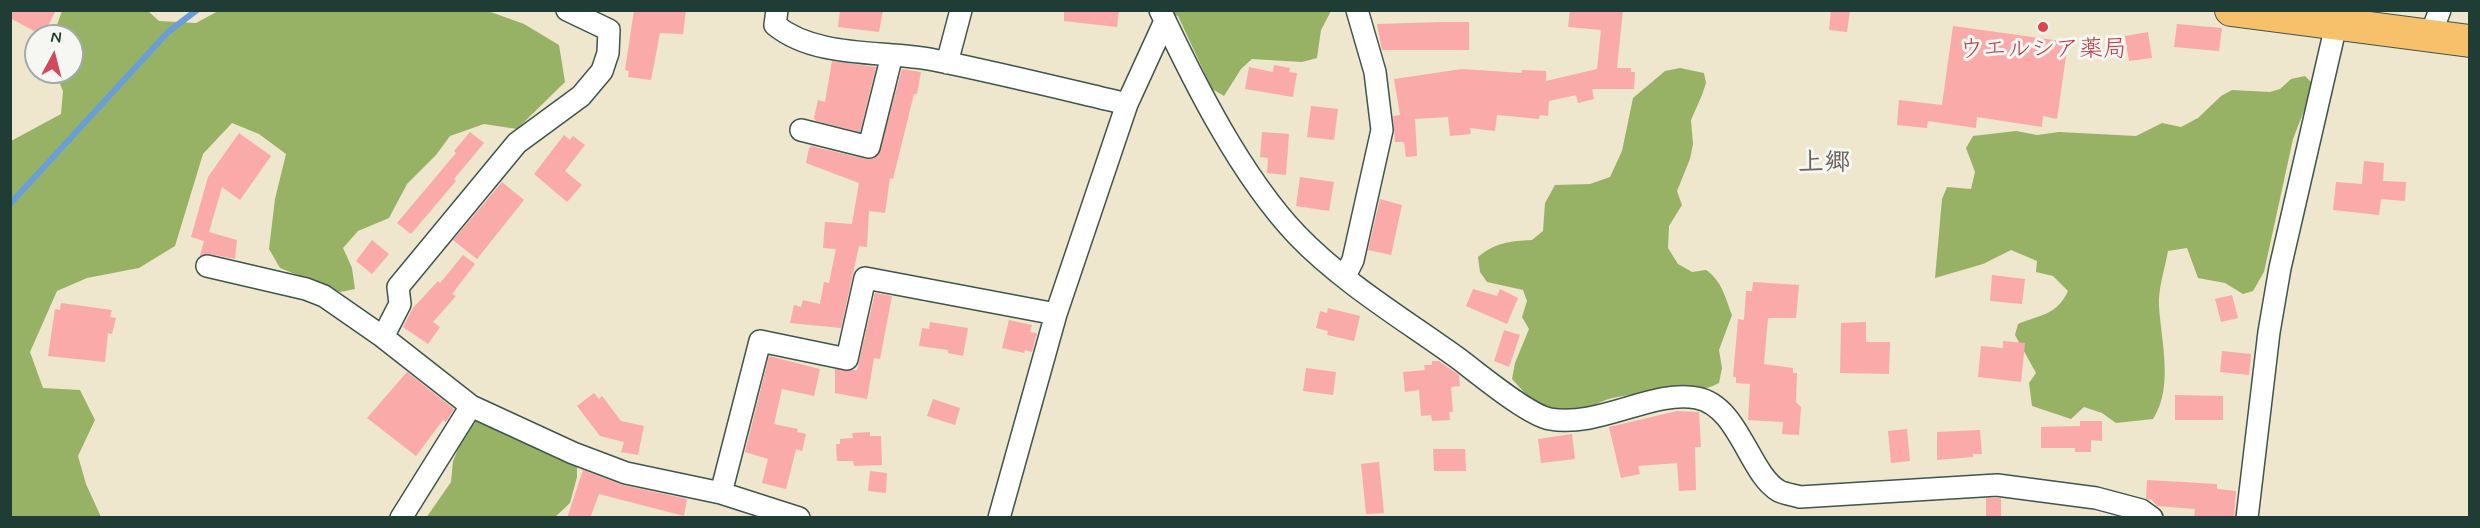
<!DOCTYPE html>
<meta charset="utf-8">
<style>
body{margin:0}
#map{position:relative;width:2480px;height:528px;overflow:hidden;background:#eee6cd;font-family:Mynerve,sans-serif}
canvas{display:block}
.frame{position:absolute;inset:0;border:12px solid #1f3d34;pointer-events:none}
.north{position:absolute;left:24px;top:24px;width:60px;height:60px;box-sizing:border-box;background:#f6f6f2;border:2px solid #a0aca6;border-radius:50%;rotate:7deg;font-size:16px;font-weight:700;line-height:24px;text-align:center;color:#1f3d34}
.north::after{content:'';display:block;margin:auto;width:21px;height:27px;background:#d1495b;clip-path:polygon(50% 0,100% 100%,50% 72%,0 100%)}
</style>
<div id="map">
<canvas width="2480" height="528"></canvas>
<div class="frame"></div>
<div class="north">N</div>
</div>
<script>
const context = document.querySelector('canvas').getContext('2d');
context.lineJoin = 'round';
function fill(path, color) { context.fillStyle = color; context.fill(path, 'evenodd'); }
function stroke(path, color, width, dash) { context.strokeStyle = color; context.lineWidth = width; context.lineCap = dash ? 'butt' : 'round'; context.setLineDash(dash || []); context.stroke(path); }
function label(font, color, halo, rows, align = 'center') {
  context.font = font + ' Mynerve,"Klee One",sans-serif'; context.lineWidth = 6; context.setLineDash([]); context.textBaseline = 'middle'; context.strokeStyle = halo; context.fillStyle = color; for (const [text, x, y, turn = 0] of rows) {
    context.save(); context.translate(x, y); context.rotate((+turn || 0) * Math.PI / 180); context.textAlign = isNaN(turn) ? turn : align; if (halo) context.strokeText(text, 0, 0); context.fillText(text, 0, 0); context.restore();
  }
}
const forest = new Path2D(`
 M220,10L488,11L524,24L559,45L565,82L517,129L484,124L450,136L436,155L407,184L389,218L358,231L343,248L352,268L355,289L340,292L280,268L269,249L275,199L286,154L259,134L232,123L203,154L175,246L139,268L87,278L57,291L30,352L43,388L80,390L95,420L78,456L86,484L101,517L11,518V141L61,114L63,91L55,72H72V36H53L62,11H148L159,21L196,23Z
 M1154,11H1331L1321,30L1317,58L1302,62L1252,59L1241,69L1224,96L1212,89L1178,16Z
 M1680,68L1704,73L1706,83L1702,95L1691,120L1693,144L1690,159L1677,191L1682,205L1669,226L1668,248L1678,264L1692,272L1706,270C1722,281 1725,297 1732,315L1719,350L1722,368L1719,383C1684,402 1624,385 1594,406C1588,410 1583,417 1578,423L1534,403L1512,379L1515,363L1529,329L1522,317L1527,301L1523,290L1487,282L1480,272L1478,257C1495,243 1509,241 1532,240L1543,231L1545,203L1555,185L1590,184L1610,177L1622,151L1633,98L1665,71Z
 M2305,76L2314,85L2293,139L2264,272L2253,291L2243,294L2225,283L2198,278L2187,248L2168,251C2165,268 2158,289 2159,306C2161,341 2174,387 2153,419L2116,423L2102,413L2084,407L2071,419L2032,406L2029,383L2036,373L2015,335L2018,324C2041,314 2056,316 2068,291L2053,276L2036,272L2037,261L2011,250L1983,264L1935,278L1942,199L1947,187L1971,189L1975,172L1966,148L1973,136L2016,131L2037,135L2059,132L2136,136L2162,123L2181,127L2198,118L2221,96L2232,90L2270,92L2280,89L2291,79Z
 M476,419L570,457L577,466V477L570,503L555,517L426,518L451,482L453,461L461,442Z`);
const stream = new Path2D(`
 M10,204L168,32L197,10`);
const building = new Path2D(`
 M10,10H56L43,36L10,18Z
 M634,10H686L683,34L660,33L651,80L628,77L629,71L625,70Z
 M840,10H883L879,32L838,27Z
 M1064,10H1119L1117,27L1064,21Z
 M1570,10H1623L1617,68H1631V72H1635L1634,89H1592L1594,99L1578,103L1576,95L1549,101L1548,116L1540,115L1539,119L1497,115L1495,131L1470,128L1471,134L1450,136L1448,117L1415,119L1417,156L1406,157L1404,142H1395L1393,116L1400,115L1394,79L1462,69L1522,73V70L1546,71V81L1597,69L1601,30L1568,27Z
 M1831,10H1850L1847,32L1829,30Z
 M1443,22H1469V50H1382L1377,24Z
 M2177,24L2222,28L2219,51L2174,47Z
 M1953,26L2068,42L2057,119L2043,116L2042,127L1977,117L1976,128L1928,121L1927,128L1897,125L1899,100L1942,105Z
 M2148,32L2152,58L2129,61L2125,36Z
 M832,61L876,67L860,132L816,121L814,118L818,100L825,102Z
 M1274,65L1290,68L1289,72L1297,73L1293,97L1245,89L1249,67L1273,72Z
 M902,69L921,72L917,94H914L893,179L890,178L885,213L869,211L867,247L859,246L841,328L790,323L794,305L801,307L803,300L820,304L824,282L829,283L836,249L823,248L825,222L852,224L859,183L806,163L809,148L811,146L866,159L878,156Z
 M1311,106L1338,109L1334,140L1307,137Z
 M470,132L484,143L454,179L456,181L411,234L397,223L456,153L454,151Z
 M1262,132L1289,134L1286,175L1267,173L1268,158L1260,157Z
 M239,133L271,156L240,200L222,187L209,232L237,240L235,259L210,254L200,256L204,241L191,237L208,177Z
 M564,135L570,140L573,136L585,145L565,171L582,185L567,202L534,174Z
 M2364,161L2384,163L2383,181L2406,182L2405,201L2381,199L2379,215L2333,210L2336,182L2362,184Z
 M1300,177L1334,182L1329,211L1296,206Z
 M502,182L524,200L477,259L453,240Z
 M1380,199L1402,205L1391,255L1368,250Z
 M372,240L389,254L372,274L356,261Z
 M463,255L475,264L452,294L456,296L433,322L440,327L428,344L403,327L413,308L438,281L440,283Z
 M1992,275L2025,279L2022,304L1990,301Z
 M1753,282L1799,285L1796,318H1768L1764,364L1793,368V373H1797L1796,402L1801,407L1799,435L1782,434L1783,422L1748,420L1750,384L1736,383V377H1733L1738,319L1744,320L1746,291H1752Z
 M1473,289L1497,296L1500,289L1518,298L1507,324L1466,306Z
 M875,293L892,296L880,359L874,358L867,399L835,393V369L857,370Z
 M2232,295L2238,318L2221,322L2215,299Z
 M61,303L112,310L110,317L116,318L112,334L108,333L105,362L48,356L55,309L60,310Z
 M1328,308L1360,316L1354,341L1327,335L1328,331L1316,328L1320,311L1327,313Z
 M1009,320L1032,325L1030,332L1037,333L1032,352L1025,350L1024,353L1002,348Z
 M930,322L968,328L963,356L948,353V350L919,346L922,328L929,329Z
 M1866,322V342H1890L1889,374L1840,373L1841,323Z
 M1504,330L1520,335L1509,367L1494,361Z
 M2003,341L2025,343L2021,382L1978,377L1981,346L2003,348Z
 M2222,351L2251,354L2249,375L2220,372Z
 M769,356L820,369L814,396L782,389L774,424L798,429L797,432L806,434L802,451L796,449L786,489L762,483L768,459L745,452Z
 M1432,361H1439L1459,375L1460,386L1451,387L1453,412H1449L1450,420L1432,421L1431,415L1421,416L1419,390L1405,392L1403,372L1425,370L1424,365H1432Z
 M1306,368L1336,372L1333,395L1303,391Z
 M407,372L454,409L446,422L443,420L416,456L367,418Z
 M594,393L599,399L602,396L621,421L644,426L638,455L621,452L624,442L600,436L577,406Z
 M2175,395L2223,396V420H2175Z
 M933,399L960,408L955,425L927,416Z
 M1677,411L1699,412L1701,447H1695L1696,490L1679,491L1677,463L1638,466L1640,474L1621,478L1609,427Z
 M2080,421H2102V441L2091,440V452H2075V448H2041V427L2080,426Z
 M1907,429L1910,461L1891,463L1888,431Z
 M1980,430L1982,454H1973V457L1937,460V432Z
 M870,432V436H881L882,465L854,466L853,461H837L836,444H840V439L853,438L852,433Z
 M1572,434L1575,459L1541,463L1538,439Z
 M1433,449H1465L1466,471H1434Z
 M1379,462L1384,513L1366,514L1361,464Z
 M583,470L623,485L687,499L684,516L599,494L590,518H567Z
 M870,471L887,473L886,493L868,491Z
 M2147,480L2217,484V489L2236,491L2234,518H2194L2195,509L2157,506L2152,500L2146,499Z
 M1986,498H2001V518H1986Z`);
const minor = new Path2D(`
 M777,10L775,25C817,59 884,50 934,60C999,73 1063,89 1127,104
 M1160,10C1195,84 1241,176 1297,235C1343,283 1405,320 1459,359C1479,374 1528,415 1550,419C1599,428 1654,389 1697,398C1739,406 1749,474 1779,491C1785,494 1794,495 1800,497L1997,485L2096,498L2141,510L2152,518
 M2430,36L2440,10
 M947,63L961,10
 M801,130L869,147L892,55
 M207,266L306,289L324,296L383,337L471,406L573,453L626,473L721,493L799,518
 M1345,276L1353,260L1382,130L1375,72L1357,10
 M383,337L400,304L398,287L517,143L581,96L602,71L608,53L609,30L567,10
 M721,493L760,341L847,359L865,278L1056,314
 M401,518L471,406
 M999,518L1056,314L1127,104L1165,21
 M2247,518L2269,332L2280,268L2336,25`);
const highway = new Path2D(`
 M2231,10L2470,41`);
const markers = [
 [2043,27,6,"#e0444e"]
];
const healthNames = [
 ["ウエルシア薬局",2043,51]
];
const neighbourhoodNames = [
 ["上郷",1824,165]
];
fill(forest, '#98b265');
stroke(stream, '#699fd6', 6);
fill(building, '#faaaa9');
stroke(minor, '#3e564b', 24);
stroke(highway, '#3e564b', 34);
stroke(minor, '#fff', 21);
stroke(highway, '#f7c06b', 32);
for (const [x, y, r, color] of markers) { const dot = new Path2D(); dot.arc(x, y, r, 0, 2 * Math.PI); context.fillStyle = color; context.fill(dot); stroke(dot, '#f6f6f2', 2); }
label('24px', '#be3a42', '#f6f6f2', healthNames);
label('bold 26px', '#6c635d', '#f6f6f2', neighbourhoodNames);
</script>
